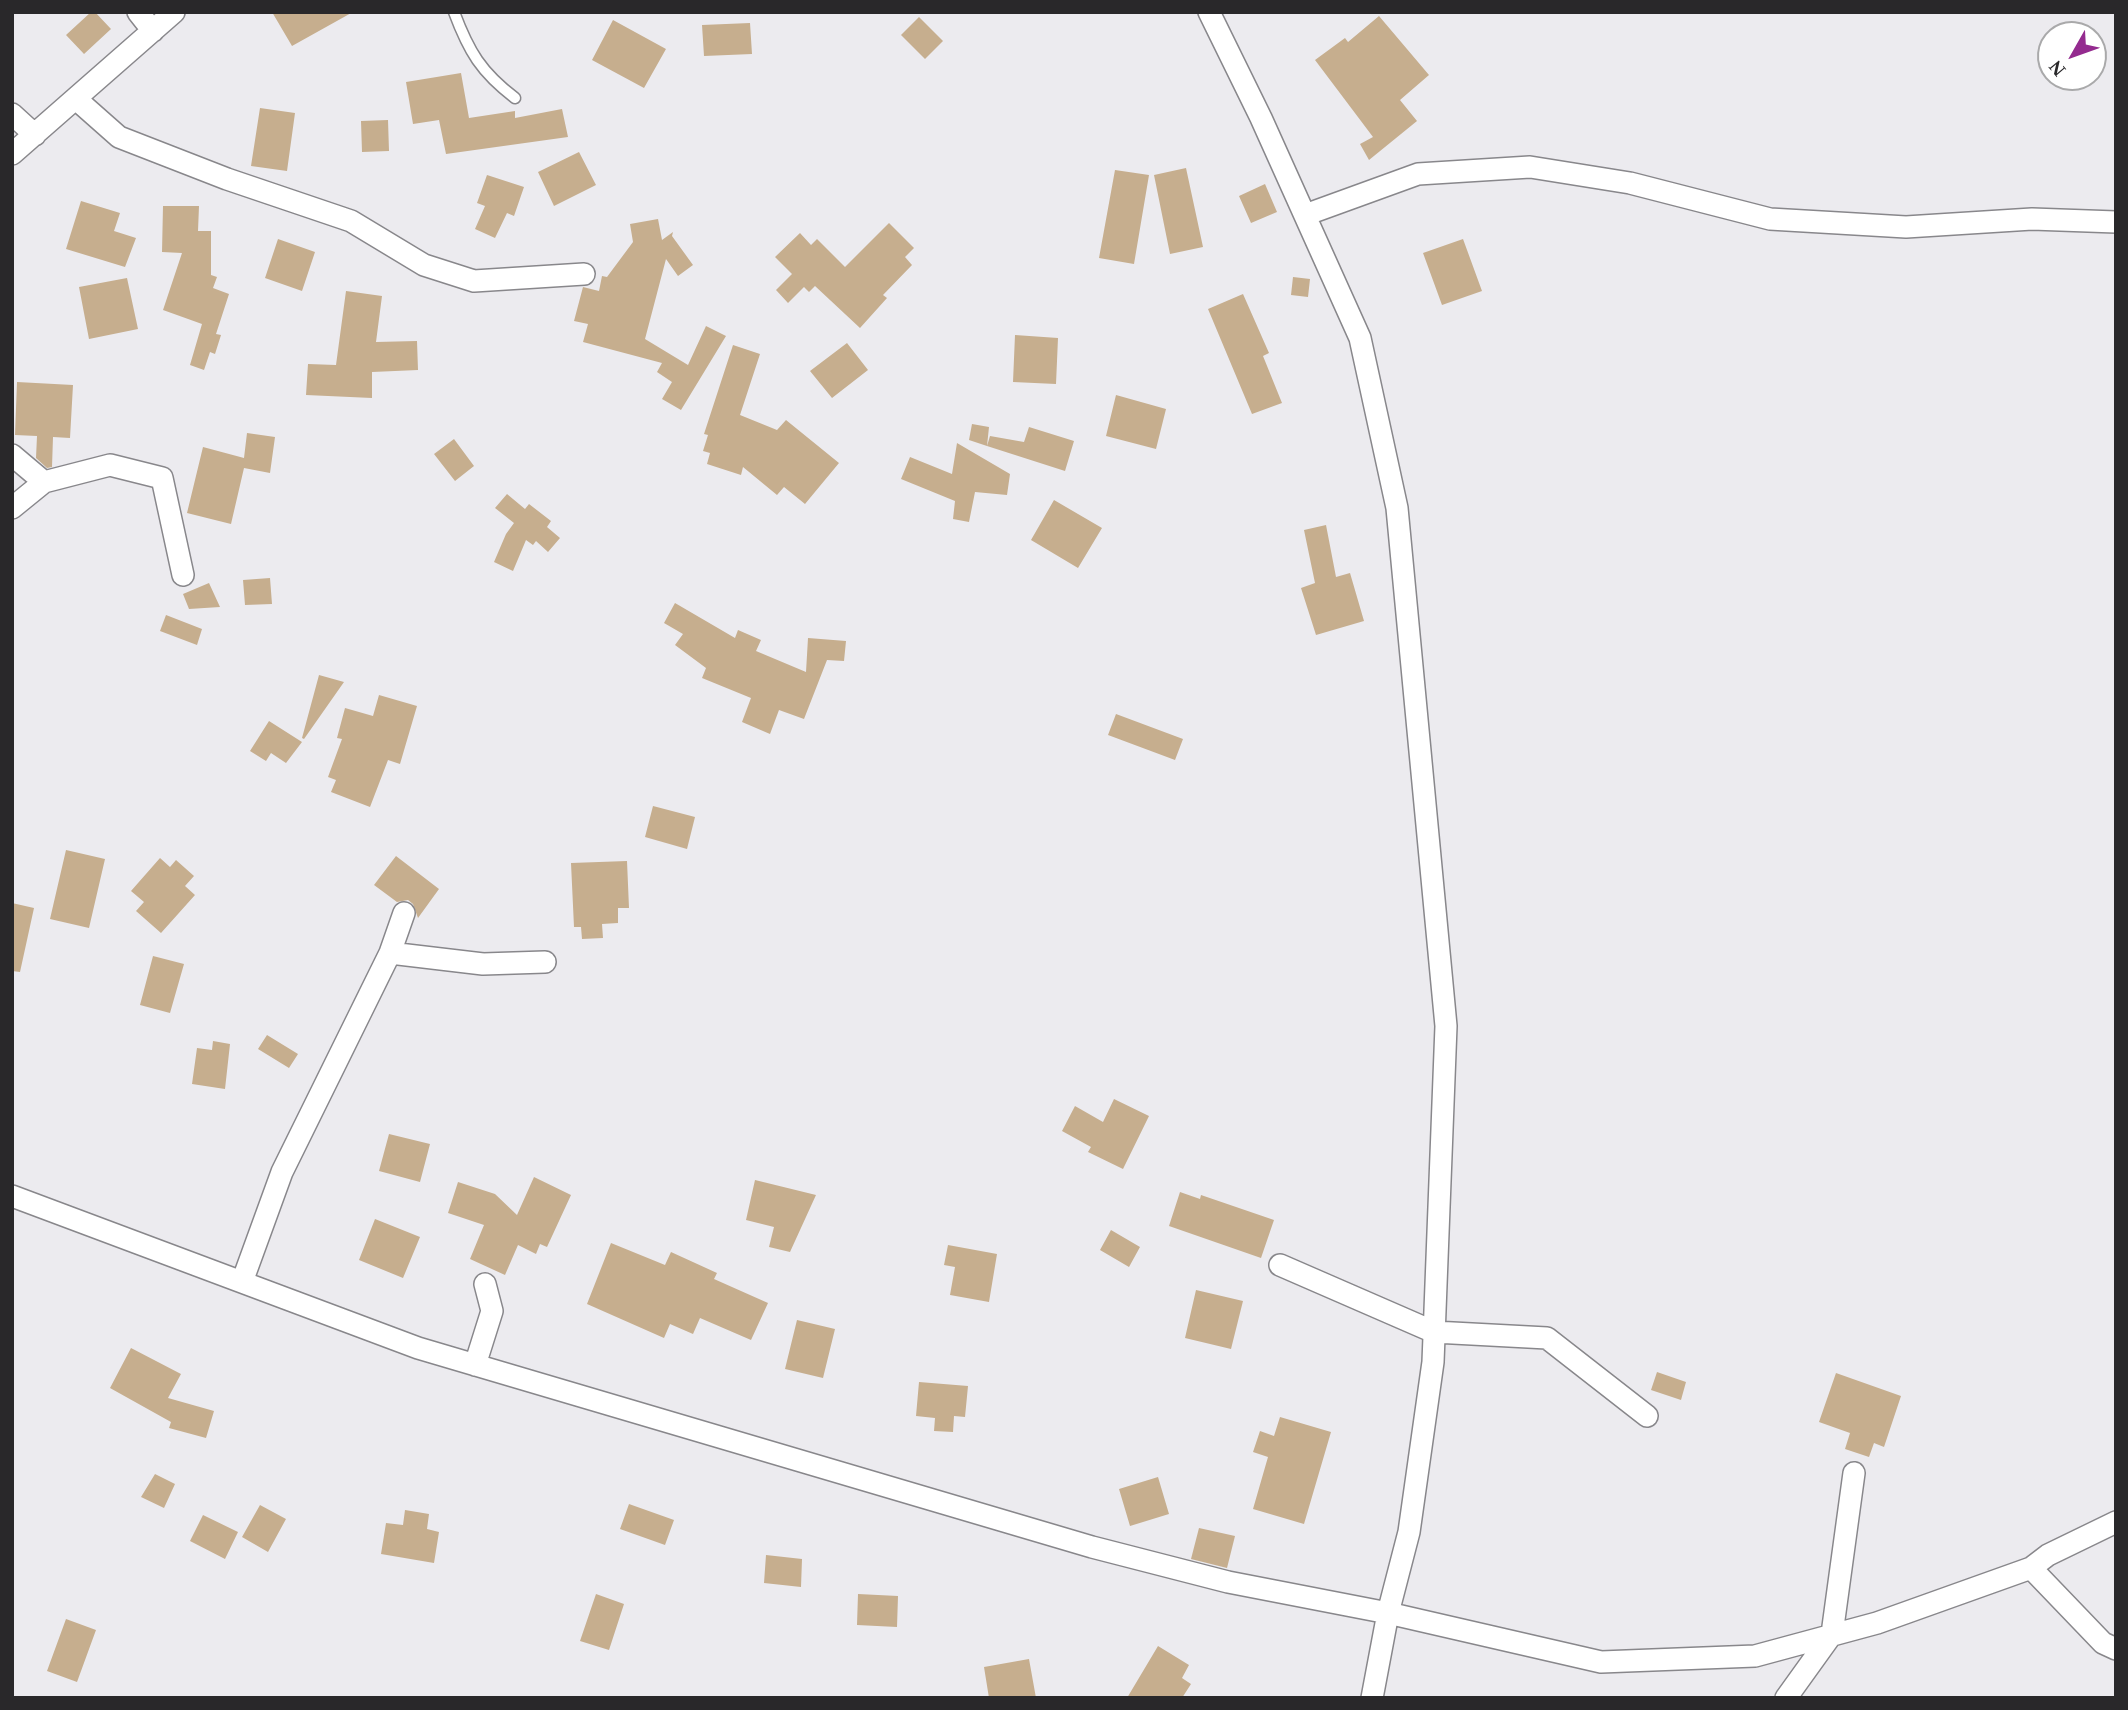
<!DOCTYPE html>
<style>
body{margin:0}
#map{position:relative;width:2128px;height:1710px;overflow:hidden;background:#ecebef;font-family:"Times New Roman",serif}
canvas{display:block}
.frame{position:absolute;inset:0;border:14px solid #29282a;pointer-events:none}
.north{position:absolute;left:2037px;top:21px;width:70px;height:70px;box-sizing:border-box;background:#fff;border:2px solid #a9a9aa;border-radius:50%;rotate:230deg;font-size:19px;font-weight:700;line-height:28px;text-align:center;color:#29282a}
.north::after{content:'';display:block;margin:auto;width:24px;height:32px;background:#942b8f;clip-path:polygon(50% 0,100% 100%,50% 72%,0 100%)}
</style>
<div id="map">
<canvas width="2128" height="1710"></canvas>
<div class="frame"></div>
<div class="north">N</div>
</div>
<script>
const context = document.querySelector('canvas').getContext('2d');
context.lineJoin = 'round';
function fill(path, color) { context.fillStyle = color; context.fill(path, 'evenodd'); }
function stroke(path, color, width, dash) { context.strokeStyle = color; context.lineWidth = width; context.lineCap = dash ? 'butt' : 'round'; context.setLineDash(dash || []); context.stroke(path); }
const building = new Path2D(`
 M91,12H95L111,29L84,54L66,35Z
 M272,12H353L292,46Z
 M1379,16L1429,75L1400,100L1417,121L1369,160L1360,144L1373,137L1315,60L1345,38L1348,42Z
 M919,17L943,41L925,59L901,35Z
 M613,20L666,49L644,88L592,60Z
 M750,23L752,54L704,56L702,25Z
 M461,73L469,118L515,111V118L562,109L568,137L446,154L439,120L413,124L406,82Z
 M260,108L295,113L287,171L251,166Z
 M388,120L389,151L362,152L361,121Z
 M579,152L596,185L554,206L538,172Z
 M1186,168L1203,247L1170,254L1154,175Z
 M1115,170L1149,175L1134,264L1099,258Z
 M487,175L524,187L514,216L507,213L495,238L475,229L485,206L477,203Z
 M1265,184L1277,212L1251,223L1239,196Z
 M81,201L120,213L114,231L136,238L125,267L66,249Z
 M163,206H199L198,231H211V275L217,277L213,288L229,294L216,334L221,335L215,354L210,352L204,370L190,365L202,324L163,310L182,253L162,252Z
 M658,219L662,240L673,232L672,236L693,265L678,276L666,259L645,339L688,365L706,326L726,336L681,410L662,399L672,382L657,372L662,363L583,342L588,324L574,321L583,287L599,291L602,276L607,277L633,242L630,224Z
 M889,223L914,248L905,257L912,265L883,295L887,298L860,328L815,286L809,292L804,287L788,303L776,290L792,274L775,257L800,233L811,245L817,239L845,267Z
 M278,239L315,252L302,291L265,278Z
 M1463,239L1482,291L1442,305L1423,253Z
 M1293,277L1310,279L1308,297L1291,295Z
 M127,278L138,329L89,339L79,287Z
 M346,291L382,296L376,342L417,341L418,370L372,372V398L306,395L308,364L336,365Z
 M1243,294L1269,353L1263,356L1282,403L1252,414L1208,309Z
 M1015,335L1058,338L1056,384L1013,382Z
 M847,343L868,370L832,398L810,371Z
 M733,345L760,354L740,415L777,430L786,420L839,463L805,504L784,487L777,495L743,467L741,475L707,464L710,453L703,451L708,435L704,434Z
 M17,382L73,385L70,438L53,437L52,467L47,468L36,458L37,436L15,435Z
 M1116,395L1166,409L1156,449L1106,436Z
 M972,424L989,427L987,446L969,440Z
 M1029,427L1074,441L1065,471L987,446L990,436L1024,442Z
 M247,433L275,437L270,473L244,468L231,524L187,513L203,447L244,458Z
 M454,439L474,466L455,481L434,454Z
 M957,443L1010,474L1007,495L975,492L969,522L953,519L955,501L901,479L910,457L952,474Z
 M507,494L525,509L529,504L551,521L547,527L560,538L548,552L536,541L533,545L526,540L513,571L494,562L506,534L514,523L495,508Z
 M1054,500L1102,528L1078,568L1031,540Z
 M1326,525L1336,577L1350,573L1364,621L1316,635L1301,588L1315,583L1304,530Z
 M270,578L272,604L245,605L243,580Z
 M209,583L220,607L189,609L183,594Z
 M675,603L735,638L738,630L761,640L756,651L806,672L808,638L846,641L844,661L827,660L804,719L779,710L770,734L742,722L751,698L702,678L706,668L675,645L683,634L664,623Z
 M166,615L202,629L197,645L160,631Z
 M319,675L344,682L304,739L302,738Z
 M379,695L417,706L400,764L388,760L370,807L331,792L336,780L328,777L342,739L337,738L345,708L373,716Z
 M1116,714L1183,739L1175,760L1108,735Z
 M269,721L302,742L286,763L271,753L266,761L250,751Z
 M653,806L695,817L687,849L645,837Z
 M66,850L105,859L89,928L50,919Z
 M396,856L439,889L418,918L413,904L408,900L397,902L374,885Z
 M160,858L170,867L176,860L194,876L185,886L195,895L161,933L136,911L144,902L131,891Z
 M627,861L629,908H618V923L602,924L603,938L582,939L581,927H574L571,863Z
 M12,903L34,908L20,972L12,971Z
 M153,956L184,964L170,1013L140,1005Z
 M267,1035L298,1054L289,1068L258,1049Z
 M213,1041L230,1044L225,1089L192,1084L197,1048L212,1050Z
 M1114,1099L1149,1116L1123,1169L1088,1152L1091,1147L1062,1131L1075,1106L1103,1122Z
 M389,1134L430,1144L420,1182L379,1171Z
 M534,1177L571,1195L547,1247L540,1244L536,1254L518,1245L505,1275L470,1259L484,1225L448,1213L458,1182L495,1194L517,1215Z
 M755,1180L816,1195L790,1252L769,1247L774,1227L746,1220Z
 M1180,1192L1200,1199L1201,1195L1274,1220L1261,1258L1169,1226Z
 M375,1219L420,1237L403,1278L359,1260Z
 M1111,1230L1140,1247L1129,1267L1100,1250Z
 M611,1243L665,1265L671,1252L717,1273L714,1279L768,1303L751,1340L700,1318L693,1334L670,1324L664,1338L587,1304Z
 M948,1245L997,1254L989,1302L950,1295L955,1267L944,1265Z
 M1196,1290L1243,1301L1231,1349L1185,1338Z
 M797,1320L835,1329L823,1378L785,1369Z
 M131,1348L181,1374L168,1398L214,1411L206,1438L169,1428L171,1422L110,1388Z
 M1657,1372L1686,1382L1681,1400L1651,1390Z
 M1836,1373L1901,1396L1884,1447L1874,1443L1869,1457L1845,1449L1850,1433L1819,1422Z
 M919,1382L968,1386L965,1417L954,1416L953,1432L934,1431L935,1418L916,1416Z
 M1280,1417L1331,1432L1304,1524L1253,1509L1268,1457L1253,1452L1260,1431L1274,1436Z
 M155,1474L175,1484L164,1508L141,1497Z
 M1158,1477L1169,1514L1130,1526L1119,1489Z
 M629,1504L674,1520L665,1545L620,1529Z
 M260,1505L286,1519L268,1552L242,1537Z
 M405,1510L429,1514L427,1529L439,1532L434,1563L381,1554L386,1523L403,1525Z
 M203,1515L238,1532L225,1559L190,1541Z
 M1199,1528L1235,1536L1227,1568L1191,1559Z
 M766,1555L802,1559L801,1587L764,1583Z
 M596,1594L624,1604L609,1650L580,1641Z
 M858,1594L898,1596L897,1627L857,1625Z
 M66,1619L96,1630L77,1682L47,1671Z
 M1158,1646L1189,1665L1182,1678L1191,1684L1182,1698H1127Z
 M1029,1659L1036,1698H989L984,1667Z`);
const service = new Path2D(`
 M454,12C469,52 481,72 515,98`);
const minor = new Path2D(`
 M138,12L153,31
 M1209,12L1261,118L1360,338L1397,508L1446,1026L1433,1362L1409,1532L1388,1613L1372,1698
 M76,99L119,137L227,179L351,221L424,265L474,281L584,274
 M12,114L35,135
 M12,154L174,12
 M1305,215L1418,174L1530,167L1630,183L1770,219L1906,227L2032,219L2116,222
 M12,455L44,482L12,508
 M44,482L110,465L162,478L183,575
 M390,953L483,964L545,962
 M12,1196L418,1348L1092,1547L1228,1582L1388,1613L1601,1662L1755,1656L1877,1623L2031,1568L2048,1555L2116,1522
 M1280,1265L1434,1332L1547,1338L1647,1416
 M242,1282L282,1172L390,953L404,913
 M475,1365L492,1311L485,1284
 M2031,1568L2103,1643L2116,1649
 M1786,1698L1832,1634L1854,1473`);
fill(building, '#c6ae8e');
stroke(service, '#88878b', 13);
stroke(minor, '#88878b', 24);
stroke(service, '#fff', 10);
stroke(minor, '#fff', 21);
</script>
